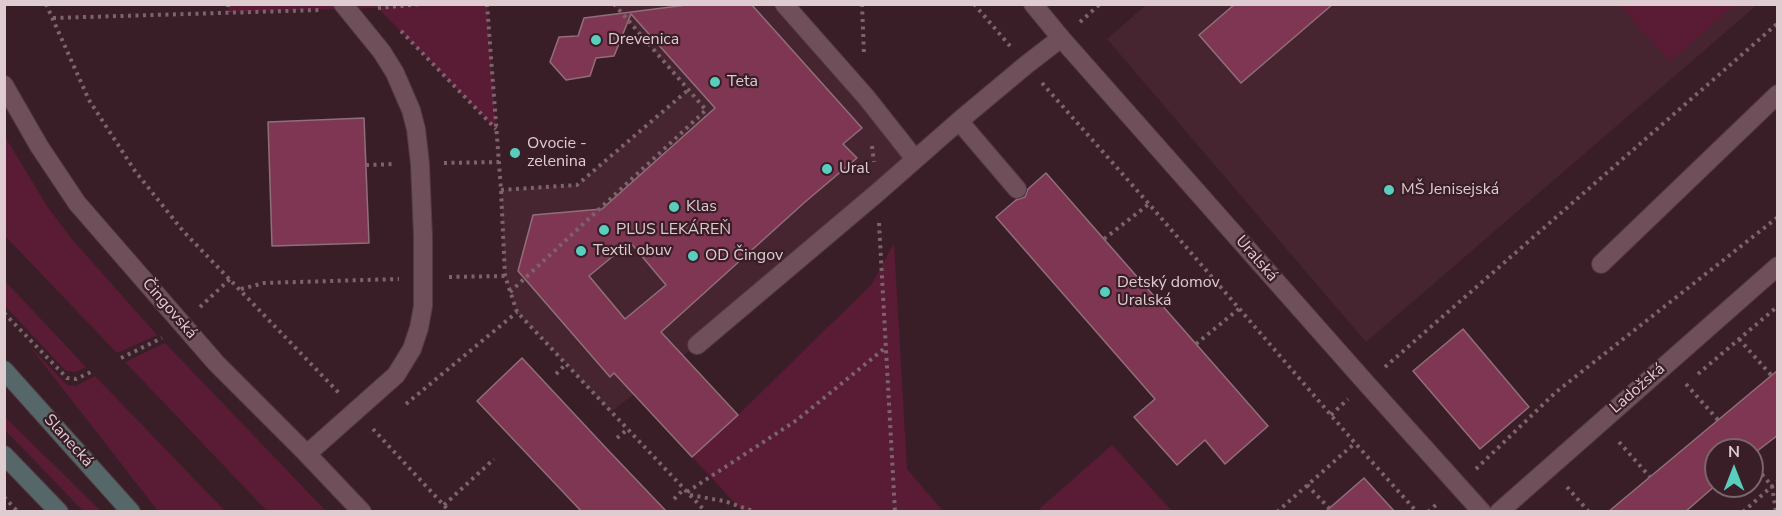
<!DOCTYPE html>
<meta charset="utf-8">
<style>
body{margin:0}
#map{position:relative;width:1782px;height:516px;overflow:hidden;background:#391e27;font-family:"Nunito Sans",sans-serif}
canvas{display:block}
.frame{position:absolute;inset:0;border:6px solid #dfccd1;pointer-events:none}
.north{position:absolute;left:1704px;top:438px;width:60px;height:60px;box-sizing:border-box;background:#391e27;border:2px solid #7b646b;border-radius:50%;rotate:0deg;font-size:16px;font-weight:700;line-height:24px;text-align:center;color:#dfccd1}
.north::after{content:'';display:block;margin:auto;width:21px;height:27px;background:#59cebe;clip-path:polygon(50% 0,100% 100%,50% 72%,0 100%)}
</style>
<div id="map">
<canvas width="1782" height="516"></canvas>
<div class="frame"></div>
<div class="north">N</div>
</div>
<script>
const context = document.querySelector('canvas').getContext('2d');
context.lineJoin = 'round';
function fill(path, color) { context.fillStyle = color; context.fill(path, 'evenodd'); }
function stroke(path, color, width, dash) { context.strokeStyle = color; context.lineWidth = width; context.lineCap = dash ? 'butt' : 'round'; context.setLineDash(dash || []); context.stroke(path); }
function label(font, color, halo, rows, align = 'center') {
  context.font = font + ' "Nunito Sans",sans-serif'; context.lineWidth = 4.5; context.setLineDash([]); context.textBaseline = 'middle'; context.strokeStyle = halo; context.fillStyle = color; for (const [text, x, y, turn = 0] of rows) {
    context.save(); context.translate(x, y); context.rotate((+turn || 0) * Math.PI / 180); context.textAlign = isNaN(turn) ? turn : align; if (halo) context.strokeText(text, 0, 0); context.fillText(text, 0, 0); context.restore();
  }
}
const built = new Path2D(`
 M614,5H784L915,159L697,345L611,412L517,312L505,276L501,190L577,185L688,90Z
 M1146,5H1757L1366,342L1107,39Z`);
const green = new Path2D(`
 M228,5H487L496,129L378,8L229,12Z
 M1619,5V4L1734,5L1670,62Z
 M4,135L47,206L71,238L157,335L117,353L5,236Z
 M894,243L907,469L943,511H742L692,457L738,415L872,284Z
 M5,281L86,367L76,372L66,371L5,306Z
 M165,343L326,511H267L125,362Z
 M28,344L67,385L76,386L95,376L225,511H158Z
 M4,417H5L101,511H83L5,430Z
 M1112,445L1172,511H1037Z`);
const building = new Path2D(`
 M694,4H751L862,128L843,144L857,158L805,202L661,332L738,415L692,457L614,373L610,377L518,271L533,215L602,209L715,108L631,14L614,56L596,58L590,76L566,80L550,62L559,37L578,36L584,18ZM630,242L666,285L625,319L589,276Z
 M1235,4H1333L1241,83L1199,35Z
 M364,118L369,243L272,246L268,122Z
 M1046,173L1268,426L1225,464L1205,440L1177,465L1134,417L1155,399L996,217L1016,200L1025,197L1028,189Z
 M1463,329L1529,407L1480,449L1413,371Z
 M522,358L606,448L667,512H582L477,401Z
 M1778,370V435L1752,455V450H1716V485L1685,512H1608Z
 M1364,478L1395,512H1325Z`);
const path = new Path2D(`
 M46,4L89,100L135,171L183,231L339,393
 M228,4L229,12
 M487,4L501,190L505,276L517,312L706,512
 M862,4L864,55
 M974,4L1010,46
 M378,8L422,4
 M53,18L320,10
 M1080,22L1100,4
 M401,31L496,129
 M1042,83L1149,204L1355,443L1417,512
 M872,146L874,162
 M444,163L499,162
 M366,165L395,164
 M501,190L577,185L688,90
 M879,223L895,512
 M1104,239L1149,204
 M449,277L505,276
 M241,289L264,283L399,279
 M510,292L706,110L614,4
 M200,307L230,279
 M4,313L67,378L76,379L91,372
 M1739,339L1771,375
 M1196,344L1240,308
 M121,358L162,338
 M1385,367L1778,23
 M556,374L566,364
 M1698,374L1778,306
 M1686,384L1718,420
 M406,404L517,312
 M1331,415L1348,399
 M373,429L450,512
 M617,438L628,429
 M1619,442L1650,477
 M1752,463L1772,486L1776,512
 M1476,469L1556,392L1778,217
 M1307,485L1329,508
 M1567,487L1589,512
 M687,492L797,420L885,348
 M690,495L724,501L756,512
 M4,497L18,512
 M674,499L684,489
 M444,505L494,459
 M4,511L5,512
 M1277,512L1355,443
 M1428,512L1439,502
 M1743,512L1778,481`);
const service = new Path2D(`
 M784,4L866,97L915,159
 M959,121L1017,189
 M1601,264L1778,94
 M697,345L877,193L959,121L1026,65L1061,38
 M307,454L396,375L412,349L419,328L423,306V237L420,164L416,129L411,110L395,73L382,52L343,4`);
const minor = new Path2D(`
 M1033,4L1061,38L1366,383L1482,512
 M4,85L39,146L77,203L216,363L307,454L362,512
 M1499,512L1778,266`);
const secondary = new Path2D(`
 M4,370L131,512
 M4,455L59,512`);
const markers = [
 [596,40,6,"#59cebe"],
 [715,82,6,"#59cebe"],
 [515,153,6,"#59cebe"],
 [827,169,6,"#59cebe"],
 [1389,190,6,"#59cebe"],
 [674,207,6,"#59cebe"],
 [604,230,6,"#59cebe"],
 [581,251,6,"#59cebe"],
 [693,256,6,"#59cebe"],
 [1105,292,6,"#59cebe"]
];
const poiNames = [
 ["Drevenica",608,40],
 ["Teta",727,82],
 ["Ovocie -",527,144],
 ["zelenina",527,162],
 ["Ural",839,169],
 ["MŠ Jenisejská",1401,190],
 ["Klas",686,207],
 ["PLUS LEKÁREŇ",616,230],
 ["Textil obuv",593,251],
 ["OD Čingov",705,256],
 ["Detský domov",1117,283],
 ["Uralská",1117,301]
];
const streetNames = [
 ["Uralská",1256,259,49],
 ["Čingovská",169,309,49],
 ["Ladožská",1638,389,-41],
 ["Slanecká",68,441,48]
];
fill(built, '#462430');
fill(green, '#5a1b35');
fill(building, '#7f3652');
stroke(building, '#906f79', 1.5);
stroke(service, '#513a42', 20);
stroke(minor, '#513a42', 20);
stroke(secondary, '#513a42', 20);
stroke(path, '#7c646c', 4, [3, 4.5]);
stroke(service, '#6f4f59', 18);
stroke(minor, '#6f4f59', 18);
stroke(secondary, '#56676a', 18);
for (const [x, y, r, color] of markers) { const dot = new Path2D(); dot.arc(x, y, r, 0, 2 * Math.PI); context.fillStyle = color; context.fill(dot); stroke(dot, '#391e27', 2); }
label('16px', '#dfccd1', '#391e27', poiNames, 'left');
label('16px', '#dfccd1', '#391e27', streetNames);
</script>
